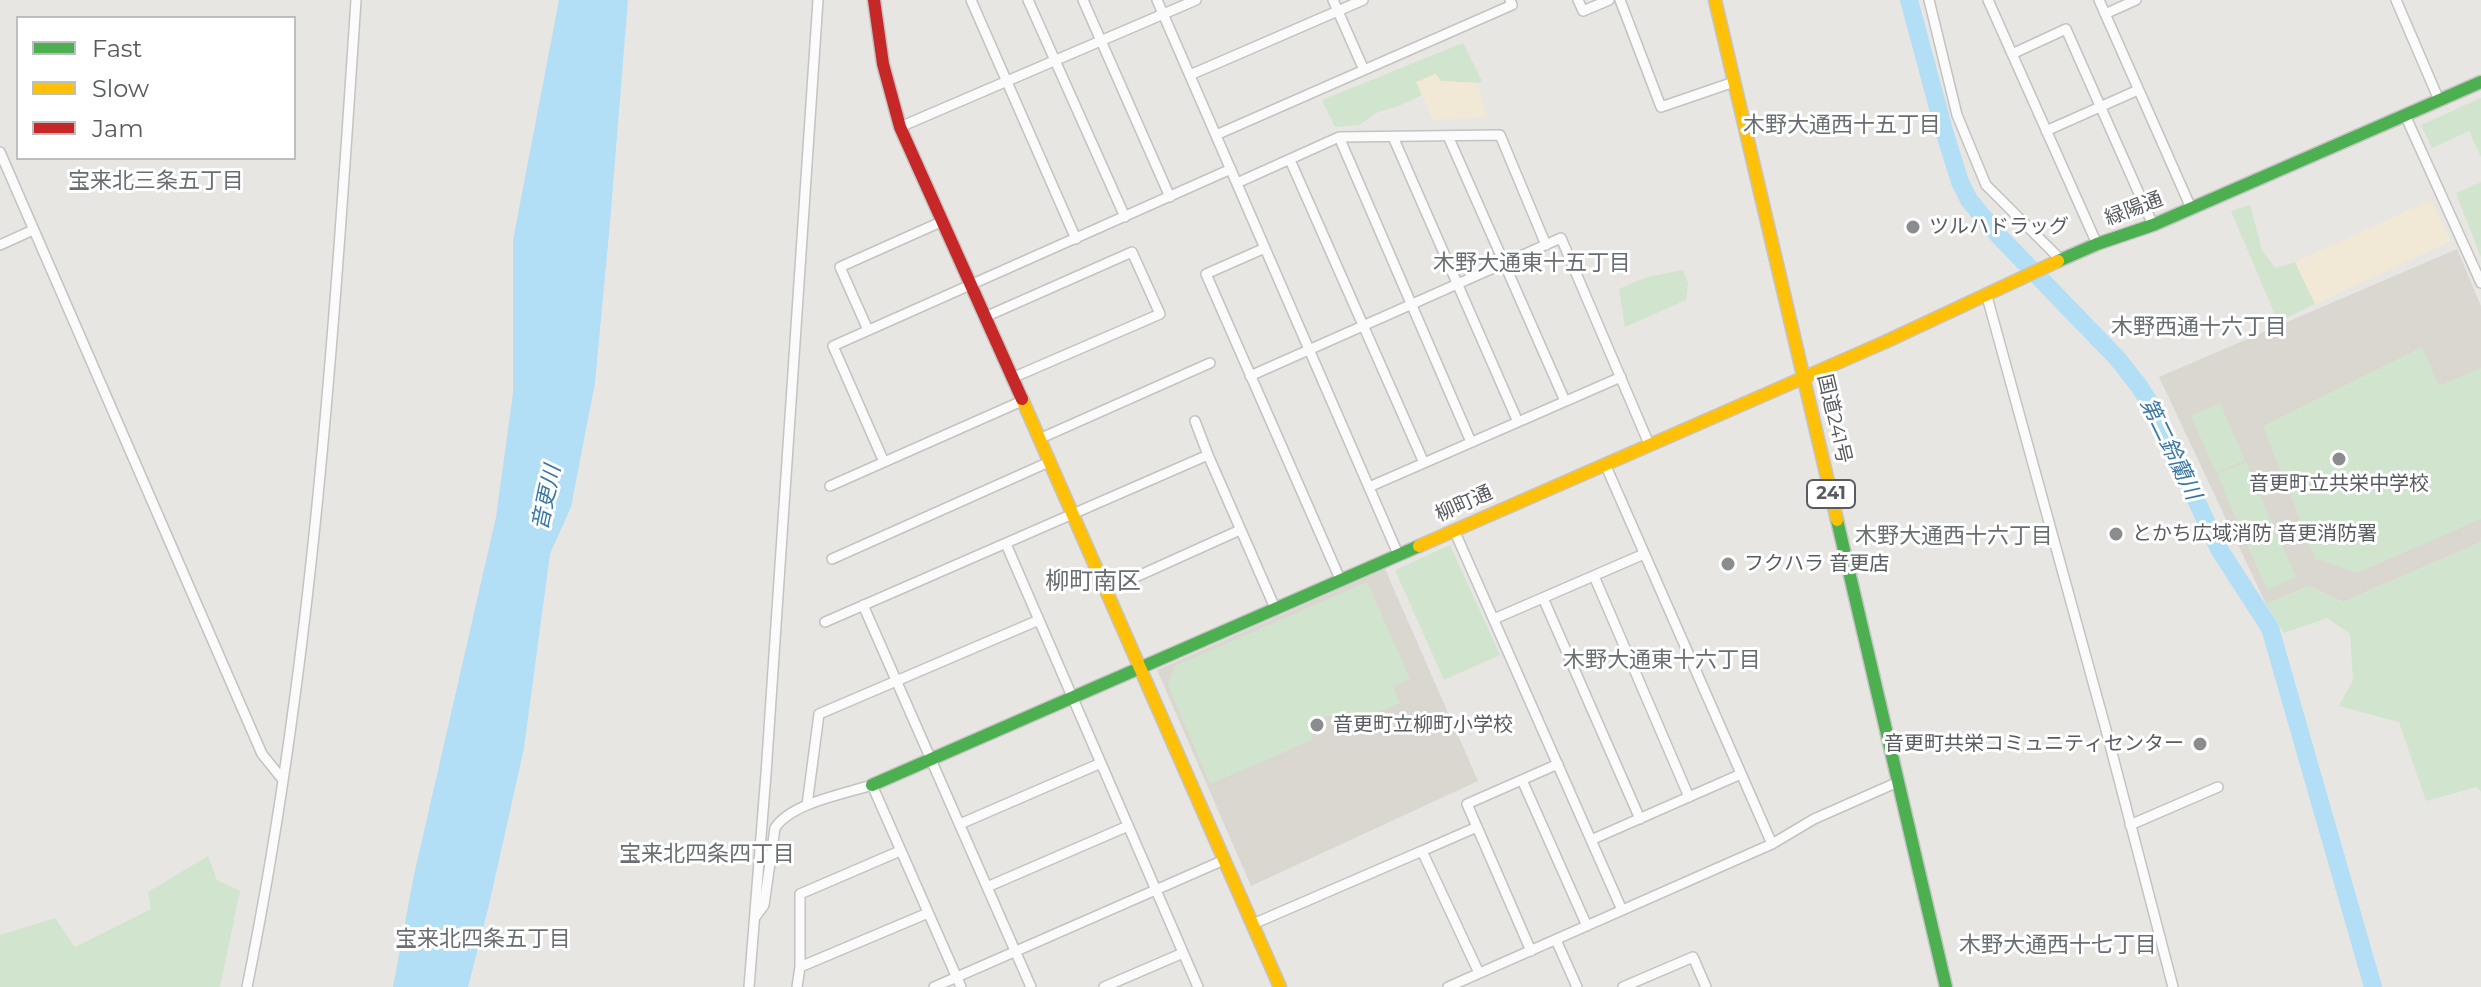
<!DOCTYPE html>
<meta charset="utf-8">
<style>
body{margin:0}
#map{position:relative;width:2481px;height:987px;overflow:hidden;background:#e8e6e2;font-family:Montserrat,sans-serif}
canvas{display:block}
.legend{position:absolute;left:16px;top:16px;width:280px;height:144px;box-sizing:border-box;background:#fff;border:2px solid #bcbebf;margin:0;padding:10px 14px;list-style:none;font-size:24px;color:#585c60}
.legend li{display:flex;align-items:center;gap:16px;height:40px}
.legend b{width:40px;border:2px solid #bcbebf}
</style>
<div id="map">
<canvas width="2481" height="987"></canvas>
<ul class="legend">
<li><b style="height:10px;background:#4caf50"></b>Fast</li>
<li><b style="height:10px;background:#ffc107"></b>Slow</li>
<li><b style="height:10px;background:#c62828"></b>Jam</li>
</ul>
</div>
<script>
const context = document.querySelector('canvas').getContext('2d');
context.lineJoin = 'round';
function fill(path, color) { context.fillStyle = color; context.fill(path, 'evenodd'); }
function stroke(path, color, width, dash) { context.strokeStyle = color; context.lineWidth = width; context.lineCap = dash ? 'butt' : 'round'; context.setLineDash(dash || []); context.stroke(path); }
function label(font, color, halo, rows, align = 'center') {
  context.font = font + ' Montserrat,"Noto Sans JP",sans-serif'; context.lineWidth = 6; context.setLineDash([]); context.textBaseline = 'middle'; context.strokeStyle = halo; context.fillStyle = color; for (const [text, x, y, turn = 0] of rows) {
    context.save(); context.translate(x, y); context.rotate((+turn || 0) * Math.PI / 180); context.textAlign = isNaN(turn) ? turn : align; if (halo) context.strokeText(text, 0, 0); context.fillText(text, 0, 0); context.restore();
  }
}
const education = new Path2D(`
 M2457,249L2481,306V542L2343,602L2309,586L2266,604L2159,377Z
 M1385,569L1478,781L1251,886L1157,670Z`);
const green = new Path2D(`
 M1463,43L1482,81L1478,83L1441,81L1435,74L1417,82L1422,95L1399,106L1378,112L1359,125L1335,127L1322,100Z
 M2481,98V157L2469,131L2432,148L2421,125Z
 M2481,182V257L2456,193Z
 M2250,205L2262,250L2275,268L2295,262L2315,304L2278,322L2231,211Z
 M1683,270L1688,283L1686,300L1625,327L1619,289L1647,277Z
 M2422,347L2439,386L2481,368V519L2357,573L2315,558L2263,426Z
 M2220,403L2245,460L2216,473L2191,416Z
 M2246,462L2270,519L2241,531L2217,474Z
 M2271,520L2296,577L2267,590L2242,533Z
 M2481,542V792L2477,787L2426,801L2399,722L2339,706L2353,680L2350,634L2327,618L2284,633L2266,604L2309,586L2343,602Z
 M1450,545L1500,655L1444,680L1395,570Z
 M1367,582L1410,679L1393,686L1400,703L1346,726L1333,716C1317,716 1312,726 1312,740L1210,784L1168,685L1175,666Z
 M208,856L217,880L240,891L220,987H0V935L55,918L75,947L151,909L148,892Z`);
const sand = new Path2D(`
 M1436,74L1441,81L1477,83L1487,117L1433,120L1416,82Z
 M2431,200L2451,241L2315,304L2295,262Z`);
const water = new Path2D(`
 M559,0H628L610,223L595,383L571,507L550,554L524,748L488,909L468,987H393L414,875L496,517L513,393V240Z`);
const river = new Path2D(`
 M1909,0L1945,134L1960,182L1969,200L1999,236L2117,358L2139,386L2154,410L2219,549L2270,628L2373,987`);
const street = new Path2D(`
 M971,0L1076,239
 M1028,0L1125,217
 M1083,0L1170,197
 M1157,0L1398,554
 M1333,0L1364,70
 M1578,0L1583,11L1609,0
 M1620,0L1661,107L1734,82
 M1929,0L1957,115L1986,185L2061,260
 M1988,0L2097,244
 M2099,0L2191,208
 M2396,0L2439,100
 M2105,14L2136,0
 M2012,54L2066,29L2153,225
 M1190,75L1363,0
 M2405,115L2481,283
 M900,127L1196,0
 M2046,131L2138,90
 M1216,135L1512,5L1510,0
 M1448,136L1565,401
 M1339,137L1471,442
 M1393,137L1518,422
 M0,152L262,754L283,780
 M1290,160L1424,463
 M1237,183L1339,137L1500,135L1546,245
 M0,245L33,230
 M1265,248L1206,274L1340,579
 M1986,293L2105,726L2173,987
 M985,317L1132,252L1160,314L1012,378
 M868,330L840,267L943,221
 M1250,376L1561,238L1649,444
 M1195,421L1208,455
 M1039,439L1210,363
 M884,462L833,346L1231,169
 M1605,464L1772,844
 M830,486L1022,401
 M1369,487L1621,377
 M1454,530L1622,910
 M1006,544L1198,987
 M832,559L1049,462
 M1594,576L1689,797
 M1107,590L1240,530
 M1543,598L1640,819
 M863,605L1031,987
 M1494,619L1644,554
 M825,622L1208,455L1275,608
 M1522,780L1587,926
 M807,805L819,714L1039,620
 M960,824L1101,763
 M2130,825L2218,787
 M1591,840L1741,774
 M1422,851L1477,827
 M987,887L1128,826
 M756,916L764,905L775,828C791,803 844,794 872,785L961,987
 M1253,924L1422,851L1479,973
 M1556,940L1577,987
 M1531,951L1467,804L1558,764
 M800,967L928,913
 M247,987C313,662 334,330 356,0
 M749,987L766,774L818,0
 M797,987L800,967V894L900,851
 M934,987L1224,860
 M1104,987L1183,953
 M1448,987L1772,844L1814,819L1898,782
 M1623,987L1693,957L1706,987`);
const fast = new Path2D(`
 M2058,261L2097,244L2153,225L2481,82
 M1837,520L1946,987
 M872,785L1419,546`);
const slow = new Path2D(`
 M1715,0L1837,520
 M1022,399L1280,987
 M1419,546L1885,342L2058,261`);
const jam = new Path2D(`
 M874,0L883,64L900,127L1022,399`);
const markers = [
 [1913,227,8,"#8a8c8e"],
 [2339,459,8,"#8a8c8e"],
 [2116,534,8,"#8a8c8e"],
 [1728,564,8,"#8a8c8e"],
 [1317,725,8,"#8a8c8e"],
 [2200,744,8,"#8a8c8e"]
];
const shields = [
 [1831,494,48]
];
const shieldNames = [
 ["241",1831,494]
];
const streetNames = [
 ["緑陽通",2134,209,-21],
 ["国道241号",1834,419,77],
 ["柳町通",1464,504,-24]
];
const poiNames = [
 ["ツルハドラッグ",1929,227],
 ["音更町立共栄中学校",2339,484,"center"],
 ["とかち広域消防 音更消防署",2132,534],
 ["フクハラ 音更店",1744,564],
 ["音更町立柳町小学校",1333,725],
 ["音更町共栄コミュニティセンター",2184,744,"right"]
];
const neighbourhoodNames = [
 ["木野大通西十五丁目",1842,126],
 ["宝来北三条五丁目",156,182],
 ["木野大通東十五丁目",1532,264],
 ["木野西通十六丁目",2199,328],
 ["木野大通西十六丁目",1954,537],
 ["木野大通東十六丁目",1662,661],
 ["宝来北四条四丁目",707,855],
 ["宝来北四条五丁目",483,940],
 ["木野大通西十七丁目",2058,946]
];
const waterNames = [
 ["第二鈴蘭川",2170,449,64],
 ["音更川",547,498,-78]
];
const quarterNames = [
 ["柳町南区",1093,582]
];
fill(education, '#dad7d1');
fill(green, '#d1e4cd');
fill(sand, '#f1e8d6');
fill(water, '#b3dff6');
stroke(river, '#b3dff6', 18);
stroke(street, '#c3c3c2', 12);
stroke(fast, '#c4c4c4', 15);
stroke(slow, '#c4c4c4', 15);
stroke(jam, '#c4c4c4', 15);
stroke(street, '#fcfbfb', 9);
stroke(fast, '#4caf50', 12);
stroke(slow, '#ffc107', 12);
stroke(jam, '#c62828', 12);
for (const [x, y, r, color] of markers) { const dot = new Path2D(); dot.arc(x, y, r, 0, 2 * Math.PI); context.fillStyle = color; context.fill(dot); stroke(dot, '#fff', 3); }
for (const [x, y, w] of shields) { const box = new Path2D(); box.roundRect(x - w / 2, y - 14, w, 28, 6); context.fillStyle = '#fff'; context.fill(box); stroke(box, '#585c60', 2); }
label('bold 18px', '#585c60', null, shieldNames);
label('20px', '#585c60', '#fff', streetNames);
label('20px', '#585c60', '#fff', poiNames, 'left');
label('22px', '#696e72', '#fff', neighbourhoodNames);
label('italic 22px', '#3978a6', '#fff', waterNames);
label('24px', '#696e72', '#fff', quarterNames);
</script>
